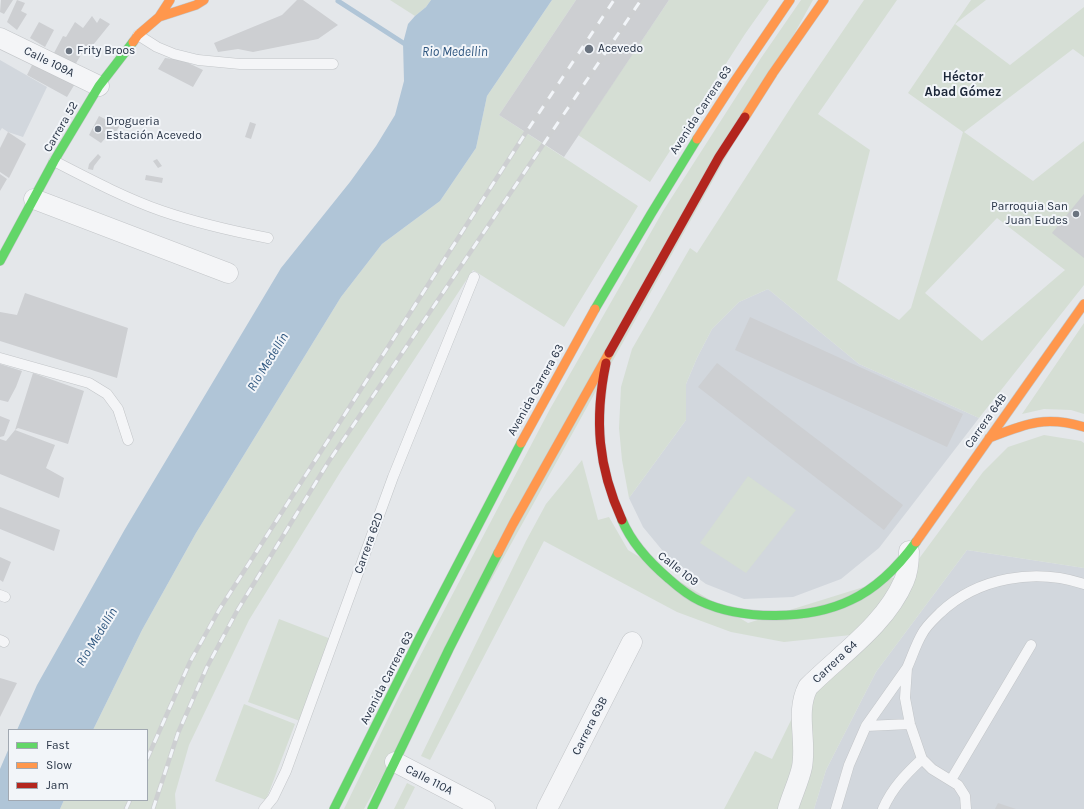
<!DOCTYPE html>
<meta charset="utf-8">
<style>
body{margin:0}
#map{position:relative;width:1084px;height:809px;overflow:hidden;background:#e4e7ea;font-family:Karla,sans-serif}
canvas{display:block}
.legend{position:absolute;left:8px;top:729px;width:140px;height:72px;box-sizing:border-box;background:#f2f5f9;border:1px solid #a1a8b1;margin:0;padding:5px 7px;list-style:none;font-size:12px;color:#283446}
.legend li{display:flex;align-items:center;gap:8px;height:20px}
.legend b{width:20px;border:1px solid #a1a8b1}
</style>
<div id="map">
<canvas width="1084" height="809"></canvas>
<ul class="legend">
<li><b style="height:5px;background:#63d668"></b>Fast</li>
<li><b style="height:5px;background:#ff974d"></b>Slow</li>
<li><b style="height:5px;background:#b3261e"></b>Jam</li>
</ul>
</div>
<script>
const context = document.querySelector('canvas').getContext('2d');
context.lineJoin = 'round';
function fill(path, color) { context.fillStyle = color; context.fill(path, 'evenodd'); }
function stroke(path, color, width, dash) { context.strokeStyle = color; context.lineWidth = width; context.lineCap = dash ? 'butt' : 'round'; context.setLineDash(dash || []); context.stroke(path); }
function label(font, color, halo, rows, align = 'center') {
  context.font = font + ' Karla,sans-serif'; context.lineWidth = 4; context.setLineDash([]); context.textBaseline = 'middle'; context.strokeStyle = halo; context.fillStyle = color; for (const [text, x, y, turn = 0] of rows) {
    context.save(); context.translate(x, y); context.rotate((+turn || 0) * Math.PI / 180); context.textAlign = isNaN(turn) ? turn : align; if (halo) context.strokeText(text, 0, 0); context.fillText(text, 0, 0); context.restore();
  }
}
const built = new Path2D(`
 M0,60L47,87L23,137L8,132L2,128L0,131Z
 M768,289L859,364L979,418L879,548L841,579L793,597L744,599L706,584L667,556L643,527L629,498L686,420V384L697,358L712,329L739,302Z
 M967,550L1084,568V809H814L826,770L876,672Z`);
const green = new Path2D(`
 M390,0H431L426,7L415,16Z
 M552,0H576L499,115L638,206L564,327L473,270L341,471L249,620L189,745L175,794L176,809H60L64,800H147V730H93L142,630L196,533L341,297L382,244L440,201L476,148L487,96Z
 M669,0H769L745,34L650,182L578,135Z
 M801,0H813L364,809H344L398,698L550,409L663,211L761,58Z
 M864,0H897L818,114L870,150L837,280L899,320L911,308L963,132L908,93L971,0H986L955,24L1010,65L1084,7V57L1073,49L964,132L1033,181L1084,141V285L979,418L859,364L768,289L739,302L712,329L697,358L686,384V420L629,498L622,460L619,428L621,387L632,349L690,248L697,253L795,101ZM997,218L1065,270L982,341L925,293Z
 M1084,323V414L1071,410L1044,409L1022,414Z
 M1044,435L1081,441L1084,443V568L967,550L876,672L826,770L814,809H724L755,751L772,759L795,712L918,560L983,472L1008,447Z
 M582,460L598,520L609,517L628,550L748,623L899,576L887,602L851,635L784,642L731,632L677,612L544,541L430,760L421,756L526,541L546,504Z
 M748,476L796,510L746,573L700,543Z
 M279,619L331,639L300,721L248,702Z
 M244,704L295,724L266,800L215,781Z
 M407,783L415,787L404,809H394Z`);
const water = new Path2D(`
 M431,0H552L487,96L476,148L440,201L382,244L341,297L196,533L142,630L93,730H17L37,685L125,529L281,268L350,182L376,146L395,115L404,81L403,43L408,24L415,16L426,7Z
 M9,748V800H64L60,809H0V769Z`);
const stream = new Path2D(`
 M338,1L408,46`);
const building = new Path2D(`
 M1,0H13L4,14L0,12Z
 M17,0L25,3L21,11L27,14L17,30L7,22Z
 M297,0H303L338,25L318,39L253,52L238,49L218,52L214,43L282,15Z
 M576,0H669L564,157L499,115Z
 M92,16L97,23L100,18L110,24L89,50L85,48L75,65L54,53L63,36L66,37L75,22L83,28Z
 M39,22L54,30L45,47L30,38Z
 M165,58L182,60L203,70L193,87L158,69Z
 M35,59L76,82L67,97L27,75Z
 M99,116L111,122L113,116L123,121L115,133L108,129L104,133L108,135L101,143L89,135Z
 M250,122L256,124L251,139L245,137Z
 M8,132L26,144L9,178L0,172V148Z
 M98,154L101,157L94,166L93,170L88,169L89,164Z
 M157,159L162,166L158,168L153,161Z
 M0,174L7,179L0,191Z
 M146,175L163,178L162,183L145,180Z
 M1084,194V258L1052,233Z
 M25,293L128,328L117,378L0,341V312L17,315Z
 M750,317L963,414L947,447L735,350Z
 M717,363L903,505L884,530L698,387Z
 M0,364L22,371L16,387L8,402L0,400Z
 M33,373L84,391L68,444L18,428L15,430Z
 M0,416L10,420L4,436L0,437Z
 M15,430L55,445L46,468L64,478L59,498L0,474V439L6,441Z
 M0,507L60,530L54,551L0,529Z
 M0,557L11,562L3,582L0,580Z
 M0,678L17,683L0,717Z
 M998,803L1016,809H995Z`);
const lane = new Path2D(`
 M138,35L157,47L174,54L198,60L240,64H333
 M54,161C89,179 125,198 162,211C197,223 232,231 268,238
 M0,358L89,383L107,394L118,409L128,440
 M0,595L5,597
 M0,640L4,642
 M907,668C912,657 916,644 922,634C926,626 934,619 940,613C978,577 1035,568 1084,584
 M866,726L910,724
 M951,780L1031,645
 M264,809L273,798L286,771L393,477L474,277
 M836,809L849,765L866,726L907,668L905,698L910,724L922,759L932,769L958,785L965,796L966,809
 M883,809C892,788 906,774 922,759`);
const street = new Path2D(`
 M0,38L99,86
 M34,199L228,273
 M395,762L485,809
 M547,809L632,642
 M788,809C792,795 799,781 802,767C807,740 795,712 808,687C841,654 885,625 904,581C908,572 909,562 909,551`);
const fast = new Path2D(`
 M0,261L54,161L99,86L133,42
 M595,309L651,214L697,139
 M622,520C632,544 649,562 669,579C678,587 689,596 700,601C742,621 810,620 851,600C877,588 900,564 916,542
 M334,809L420,637L521,443
 M372,809L449,649L498,553`);
const slow = new Path2D(`
 M159,17L196,5L204,0
 M133,42L138,35L159,17L170,0
 M745,117L773,73L824,0
 M697,139L734,82L790,0
 M989,438C1025,424 1045,415 1084,427
 M521,443L595,309
 M916,542L1084,304
 M498,553L513,524L609,353`);
const jam = new Path2D(`
 M609,353L719,157L745,117
 M606,363C594,420 598,467 622,520`);
const rail = new Path2D(`
 M147,759L190,662L219,610L525,134L614,0
 M126,809L130,800
 M153,809L178,733L207,667L237,611L329,461L641,0`);
const markers = [
 [589,49,5,"#6a737f"],
 [69,51,4,"#6a737f"],
 [98,129,4,"#6a737f"],
 [1076,214,4,"#6a737f"]
];
const poiNames = [
 ["Acevedo",598,49],
 ["Frity Broos",77,51],
 ["Drogueria",106,122],
 ["Estación Acevedo",106,136],
 ["Parroquia San",1068,207,"right"],
 ["Juan Eudes",1068,221,"right"]
];
const streetNames = [
 ["Calle 109A",49,62,26],
 ["Avenida Carrera 63",701,110,-57],
 ["Carrera 52",61,127,-60],
 ["Avenida Carrera 63",536,390,-61],
 ["Carrera 64B",986,421,-55],
 ["Carrera 62D",369,543,-70],
 ["Calle 109",678,569,38],
 ["Carrera 64",835,662,-43],
 ["Avenida Carrera 63",387,678,-63],
 ["Carrera 63B",590,726,-63],
 ["Calle 110A",429,780,27]
];
const waterNames = [
 ["Rio Medellin",455,52],
 ["Río Medellín",268,362,-58],
 ["Río Medellín",97,637,-58]
];
const neighbourhoodNames = [
 ["Héctor",963,77],
 ["Abad Gómez",963,92]
];
fill(built, '#d2d7dd');
fill(green, '#d5ded4');
fill(water, '#b0c5d7');
stroke(stream, '#b0c5d7', 5);
fill(building, '#cdcfd2');
stroke(lane, '#c2c5c8', 11);
stroke(street, '#c2c5c8', 21);
stroke(fast, '#c2c5c8', 10);
stroke(slow, '#c2c5c8', 10);
stroke(jam, '#c2c5c8', 10);
stroke(lane, '#f4f5f7', 10);
stroke(street, '#f4f5f7', 20);
stroke(fast, '#63d668', 9);
stroke(slow, '#ff974d', 9);
stroke(jam, '#b3261e', 9);
stroke(rail, '#cdcfd1', 4.5);
stroke(rail, '#f2f5f9', 3, [9]);
for (const [x, y, r, color] of markers) { const dot = new Path2D(); dot.arc(x, y, r, 0, 2 * Math.PI); context.fillStyle = color; context.fill(dot); stroke(dot, '#f2f5f9', 1.5); }
label('12px', '#283446', '#f2f5f9', poiNames, 'left');
label('12px', '#283446', '#f2f5f9', streetNames);
label('italic 13px', '#2e567f', '#f2f5f9', waterNames);
label('bold 13px', '#1a2537', '#f2f5f9', neighbourhoodNames);
</script>
